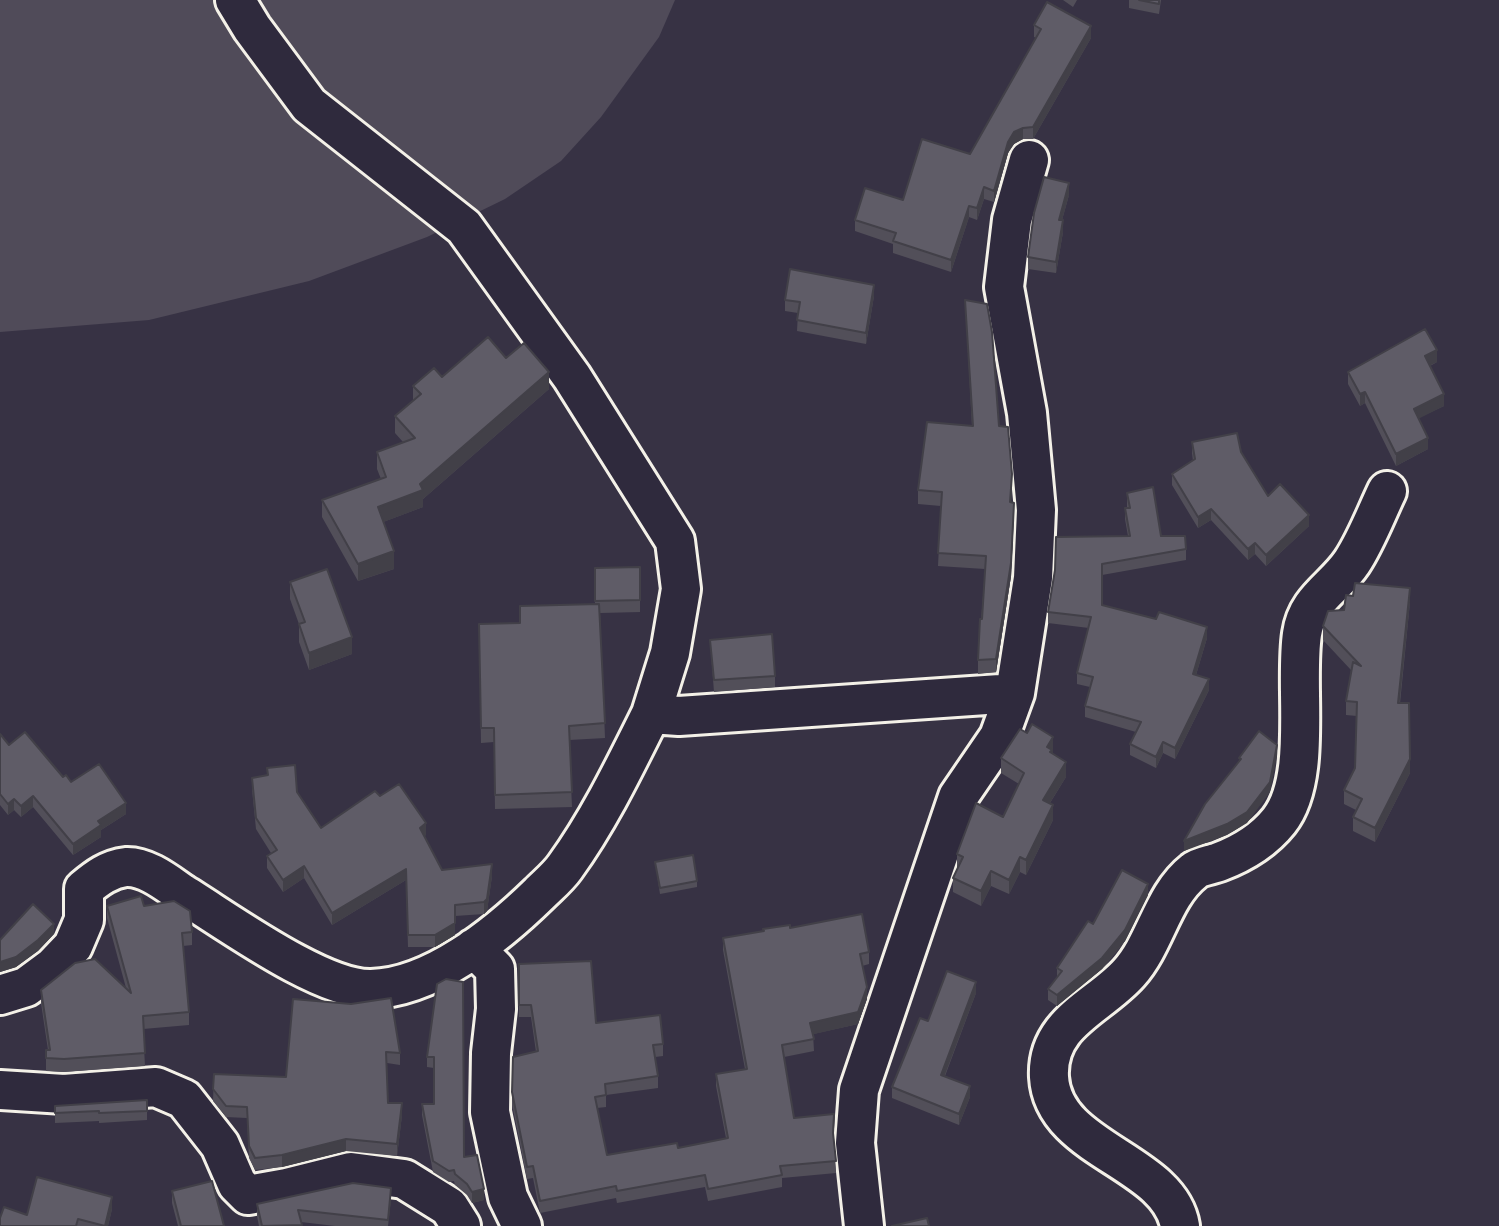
<!DOCTYPE html>
<style>
body{margin:0}
canvas{display:block;background:#373244}
</style>
<canvas width="1499" height="1226"></canvas>
<script>
const context = document.querySelector('canvas').getContext('2d');
context.lineJoin = 'round';
function fill(path, color) { context.fillStyle = color; context.fill(path, 'evenodd'); }
function stroke(path, color, width, dash) { context.strokeStyle = color; context.lineWidth = width; context.lineCap = dash ? 'butt' : 'round'; context.setLineDash(dash || []); context.stroke(path); }
const green = new Path2D(`
 M0,0H675L659,37L601,117L561,161L505,199L427,237L309,281L149,320L0,332Z`);
const minor = new Path2D(`
 M235,0L252,28L309,105L464,227L572,377L675,541L681,589L670,653L651,714
 M474,948L495,969L496,1009L491,1053L490,1112L508,1197L522,1226
 M0,995L26,987L53,967L73,946L84,920V889C97,878 109,869 126,867C146,866 167,883 183,894C227,921 321,990 371,989C432,988 498,934 539,894C548,885 558,877 565,867C599,820 625,766 651,714L679,716L1015,693
 M0,1090L64,1094L156,1087L184,1099L220,1145L237,1184L248,1195L287,1188L351,1172L404,1179L449,1207L461,1226
 M864,1226L855,1143L859,1090L958,797L999,737L1015,693L1033,578L1036,510L1027,413L1004,287L1012,220L1029,160
 M1180,1226C1169,1160 1053,1151 1049,1077C1046,1022 1099,1007 1129,973C1156,943 1162,896 1194,871C1200,866 1211,865 1219,862C1243,853 1263,841 1279,821C1313,778 1294,687 1302,634C1307,599 1334,589 1352,562C1366,541 1376,514 1387,491`);
const wall = new Path2D(`
 M1063,0H1077L1073,7Z
 M1129,0H1161L1159,14L1129,8Z
 M1034,25L1091,38L1033,139H1023L1014,144L1008,153L994,202L984,199L977,220L969,217L951,272L893,253V244L855,231V220L903,200L970,154L1036,38L1034,37Z
 M1069,195L1062,220L1063,232L1056,273L1028,269V257Z
 M874,296L866,344L797,331L798,313L785,311V300Z
 M965,300L999,426L1012,487L1011,502L1014,516L1011,576L996,672L978,674V660L985,569L938,566L941,506L918,504V490L972,426Z
 M506,358L549,389L423,499V507L383,522L394,569L358,581L322,517V500L381,479L377,469V452L403,442L395,433V416L413,401V386Z
 M1437,362L1430,366L1444,406L1418,418L1428,449L1396,466L1365,403L1360,406L1348,384V372Z
 M1192,442L1241,452L1268,496L1309,526L1266,566L1255,554L1248,560L1211,520L1198,528L1172,485V474L1193,461L1192,453Z
 M1127,493L1161,536L1186,549V560L1102,575V605L1207,638L1196,675L1209,690L1175,759L1163,753L1156,768L1130,755V744L1136,732L1085,717V706L1090,687L1077,684V673L1089,628L1048,623V612L1055,570L1128,536L1125,519V508H1127Z
 M640,567V612L600,613L605,738L569,740L572,807L495,809L494,742L481,743L479,624L520,623L595,604V568Z
 M290,582L352,654L309,670L299,642V624L290,599Z
 M1410,602L1400,703L1410,773L1375,842L1353,831V817L1356,810L1344,804V790L1355,768L1357,716L1346,715V701L1351,670L1323,640V626L1344,610Z
 M710,640L775,676V687L714,692Z
 M0,734L9,745L126,814L101,830V837L73,855L33,807L21,817L14,810L8,815L0,805Z
 M1053,752L1052,754L1066,777L1050,803L1053,820L1026,875L1020,872L1009,894L991,886L981,906L953,892V878L957,869V854L1003,817L1019,784L1001,773V758Z
 M267,768L297,792L321,828L380,796L426,835L424,836L442,870L492,876L487,911L484,914L455,916V935L435,947H408L406,880L332,925L304,878L283,892L267,868V856L271,853L256,829L252,789V778L267,776Z
 M655,862L697,881V887L660,894Z
 M1148,895L1125,941L1102,969L1057,1006L1048,1000V989L1057,978V968L1093,924Z
 M107,906H144L192,932V945L183,946L189,1012V1025L143,1029L145,1066L64,1072L46,1071V1050H48L41,1003V990L126,988L107,918Z
 M790,928L869,952V964L862,966L867,999L858,1024L813,1034L814,1051L784,1057L794,1118L834,1138L836,1173L782,1178V1187L708,1201L705,1187L617,1203L616,1198L540,1213L533,1178L527,1179L512,1104L513,1057L536,1052L531,1017H519V964L596,1023L663,1044V1056L655,1057L658,1076V1088L606,1095V1107L597,1108L607,1155L678,1148L726,1138L716,1086V1074L745,1069L723,950V938Z
 M437,984L464,1157L484,1200L472,1203L467,1195L455,1185L454,1181L449,1182L433,1172L422,1115V1104H434V1068L427,1067V1057Z
 M976,993L945,1076L970,1097L959,1125L892,1098V1087L928,1021Z
 M293,999L400,1053V1065L387,1063L388,1103L402,1115L397,1156L346,1151L282,1167L255,1170L249,1158L247,1118L226,1117L213,1101L214,1074L286,1077Z
 M147,1100V1120L99,1123V1121L55,1123V1106Z
 M172,1191L224,1226H178L172,1203Z
 M391,1199L388,1226H335L301,1222L302,1226H259L257,1216V1204Z
 M112,1209L108,1226H0L27,1215Z`);
const shadedWall = new Path2D(`
 M1091,26V38L1033,139V127Z
 M1023,128V139L1014,144L1008,153L994,202V191L1008,142L1014,132Z
 M1069,183V195L1059,231V220Z
 M984,187V199L977,220V208Z
 M969,206V217L951,272V260Z
 M1063,220V232L1056,273V262Z
 M874,285V296L866,344V333Z
 M1437,350V362L1425,368V356Z
 M549,372V389L423,499V507L378,524V507L420,484Z
 M1365,392V403L1360,406V394Z
 M1444,394V406L1414,421V409Z
 M1428,438V449L1396,466V454Z
 M1014,503L1011,576L996,672V659Z
 M1211,509V520L1198,528V517Z
 M1309,515V526L1266,566V555Z
 M1255,543V554L1248,560V549Z
 M394,551V569L358,581V564Z
 M1410,588V602L1398,716V703Z
 M1207,627V638L1193,685V674Z
 M352,637V654L309,670V653Z
 M1209,679V690L1175,759V748Z
 M1053,737V752L1052,754L1047,747Z
 M1163,742V753L1156,768V757Z
 M1277,745V756L1270,792L1247,823L1227,835L1184,851V841Z
 M1410,759V773L1375,842V828Z
 M1066,762V777L1043,814V800Z
 M33,796V807L21,817V806Z
 M14,799V810L8,815V804Z
 M126,803V814L101,830V837L73,855V844L98,821Z
 M1053,805V820L1026,875V860Z
 M426,823V835L420,839V828Z
 M1020,857V872L1009,894V880Z
 M492,864V876L487,911L484,914V902Z
 M304,866V878L283,892V880Z
 M406,869V880L332,925V913Z
 M991,871V886L981,906V891Z
 M1148,884V895L1125,941L1102,969L1057,1006V995Z
 M455,923V935L435,947V935Z
 M54,924V934L38,951L16,967L0,972V962Z
 M976,982V993L941,1085V1075Z
 M867,987V999L858,1024L810,1035V1023Z
 M970,1086V1097L959,1125V1114Z
 M402,1103V1115L397,1156V1144Z
 M346,1139V1151L282,1167V1155Z
 M391,1188V1199L388,1226V1220Z
 M484,1189V1200L472,1203V1192Z
 M112,1197V1209L108,1226H105Z`);
const building = new Path2D(`
 M1139,0H1159V4Z
 M1047,2L1091,26L1033,127L1023,128L1014,132L1008,142L994,191L984,187L977,208L969,206L951,260L893,241L896,233L855,220L865,188L903,200L922,139L970,154L1041,29L1034,25Z
 M1044,177L1069,183L1059,220H1063L1056,262L1028,257L1034,213Z
 M790,269L874,285L866,333L797,320L800,302L785,300Z
 M965,300L987,304L992,332L999,426L1008,427L1012,474L1010,502L1014,503L1011,563L996,659L978,660L980,619H982L986,556L938,553L942,492L918,490L927,422L973,426Z
 M1425,329L1437,350L1425,356L1444,394L1414,409L1428,438L1396,454L1365,392L1360,394L1348,372Z
 M488,337L506,358L524,343L549,372L420,484L423,490L378,507L394,551L358,564L322,500L386,477L377,452L415,438L395,416L421,394L413,386L434,368L442,377Z
 M1237,433L1241,452L1268,496L1280,484L1309,515L1266,555L1255,543L1248,549L1211,509L1198,517L1172,474L1195,459L1192,442Z
 M1153,487L1161,536H1185L1186,549L1102,564V605L1156,619L1159,612L1207,627L1193,674L1209,679L1175,748L1163,742L1156,757L1130,744L1141,722L1085,706L1093,677L1077,673L1091,617L1048,612L1055,570L1056,537L1130,536L1125,508H1130L1127,493Z
 M640,567V600L595,601V568Z
 M327,569L352,637L309,653L299,624L305,622L290,582Z
 M1355,583L1410,588L1398,703H1409L1410,759L1375,828L1353,817L1362,799L1344,790L1355,768L1357,702L1346,701L1353,662L1361,666L1323,626L1328,611L1344,610L1346,595L1353,596Z
 M599,604L605,723L569,726L572,792L495,795L494,728H481L479,624L520,623V606Z
 M772,634L775,676L714,680L710,640Z
 M1032,724L1053,737L1047,747L1052,750L1050,752L1066,762L1043,800L1053,805L1026,860L1020,857L1009,880L991,871L981,891L953,878L963,857L957,854L976,803L1003,817L1024,773L1001,758L1020,729L1027,733Z
 M1259,731L1277,745L1270,782L1247,812L1227,824L1184,841L1205,804L1241,759L1239,758Z
 M25,732L63,777L66,775L71,782L99,764L126,803L98,821L101,825L73,844L33,796L21,806L14,799L8,804L0,794V734L9,745Z
 M295,765L297,792L321,828L375,791L380,796L399,784L426,823L420,828L442,870L492,864L487,899L484,902L455,905V923L435,935H408L406,869L332,913L304,866L283,880L267,856L277,850L256,818L252,778L268,775L267,768Z
 M693,855L697,881L660,888L655,862Z
 M1122,870L1148,884L1125,930L1102,958L1057,995L1048,989L1062,971L1057,968L1088,921L1093,924Z
 M141,896L144,906L174,901L190,911L192,932L182,933L189,1012L143,1016L145,1053L64,1059L46,1058V1050H50L41,990L75,963L95,959L131,993L107,906Z
 M33,904L54,924L38,940L16,957L0,962V940Z
 M862,914L869,952L860,954L867,987L858,1012L810,1023L814,1039L782,1045L794,1118L834,1114L833,1133L836,1161L780,1166L782,1175L708,1189L705,1175L617,1191L616,1186L540,1201L533,1166L527,1167L512,1092L513,1057L538,1051L531,1005H519V964L591,961L596,1023L660,1015L663,1044L653,1045L658,1076L605,1084L606,1095L595,1097L607,1155L677,1143L678,1148L728,1138L716,1074L747,1069L723,938L764,931L763,929L790,925V928Z
 M947,971L976,982L941,1075L970,1086L959,1114L892,1087L920,1018L928,1021Z
 M446,979L463,982L464,1157L477,1155L484,1189L472,1192L467,1184L455,1174L454,1170L449,1171L433,1161L422,1104H434V1057H427L437,984Z
 M391,998L400,1053L386,1052L388,1103H402L397,1144L346,1139L282,1155L255,1158L249,1146L247,1107L226,1106L213,1089L214,1074L286,1077L293,999L351,1004Z
 M147,1100V1111L99,1113V1111L55,1113V1106Z
 M37,1177L112,1197L105,1226L78,1219L76,1226H0V1218L4,1207L27,1215Z
 M212,1181L224,1226H181L172,1191Z
 M353,1183L391,1188L388,1220L298,1210L302,1225L262,1226L257,1204Z
 M927,1218L929,1226H892Z`);
fill(green, '#504b59');
stroke(minor, '#f4f1e8', 44);
stroke(minor, '#2f2a3d', 38);
fill(wall, '#524f59');
fill(shadedWall, '#424048');
fill(building, '#5f5c67');
stroke(building, '#424048', 2);
</script>
